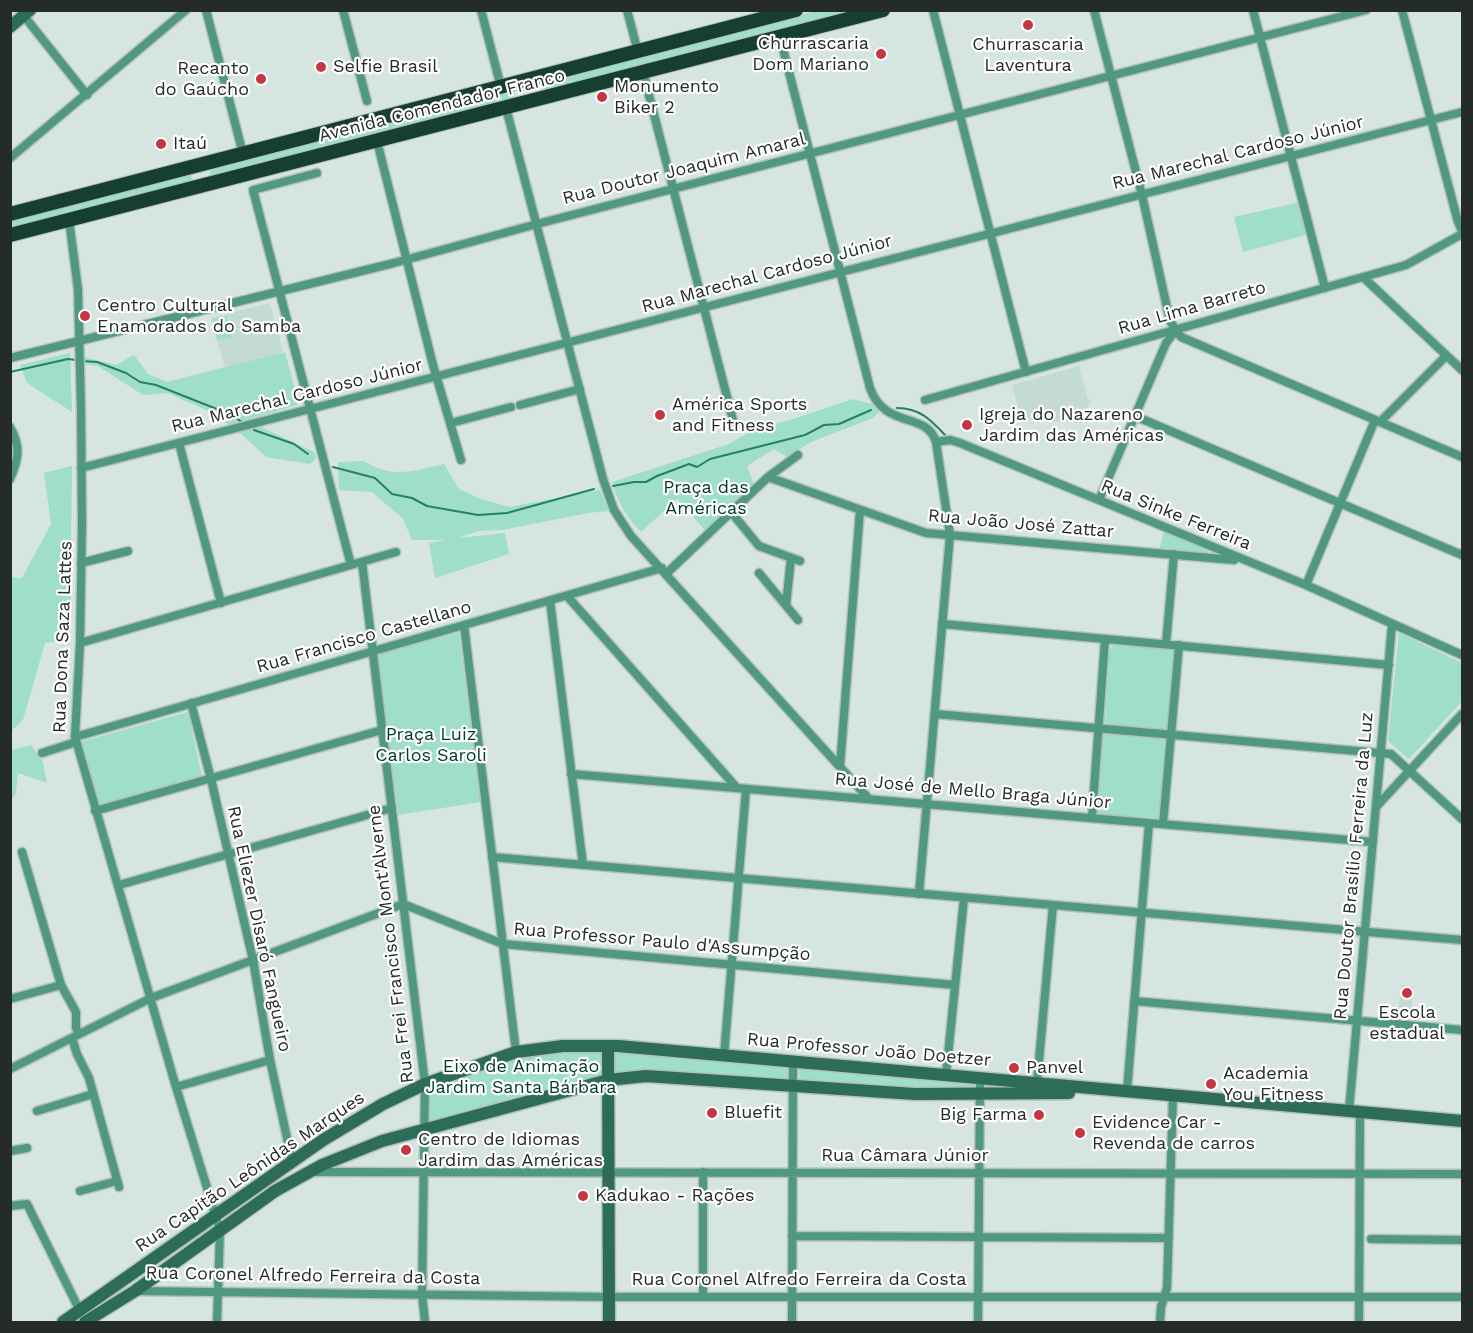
<!DOCTYPE html>
<meta charset="utf-8">
<style>
body{margin:0}
#map{position:relative;width:1473px;height:1333px;overflow:hidden;background:#d6e5df;font-family:"Work Sans",sans-serif}
canvas{display:block}
.frame{position:absolute;inset:0;border:12px solid #252b29;pointer-events:none}
</style>
<div id="map">
<canvas width="1473" height="1333"></canvas>
<div class="frame"></div>
</div>
<script>
const context = document.querySelector('canvas').getContext('2d');
context.lineJoin = 'round';
function fill(path, color) { context.fillStyle = color; context.fill(path, 'evenodd'); }
function stroke(path, color, width, dash) { context.strokeStyle = color; context.lineWidth = width; context.lineCap = dash ? 'butt' : 'round'; context.setLineDash(dash || []); context.stroke(path); }
function label(font, color, halo, rows, align = 'center') {
  context.font = font + ' "Work Sans",sans-serif'; context.lineWidth = 4.5; context.setLineDash([]); context.textBaseline = 'middle'; context.strokeStyle = halo; context.fillStyle = color; for (const [text, x, y, turn = 0] of rows) {
    context.save(); context.translate(x, y); context.rotate((+turn || 0) * Math.PI / 180); context.textAlign = isNaN(turn) ? turn : align; if (halo) context.strokeText(text, 0, 0); context.fillText(text, 0, 0); context.restore();
  }
}
const built = new Path2D(`
 M270,303L283,352L225,368L211,318Z
 M1079,366L1088,400L1092,398L1081,423L1021,419L1012,385Z
 M1401,985L1414,986L1411,1014L1398,1013Z`);
const green = new Path2D(`
 M816,11H867L540,93L543,87L541,82Z
 M513,88L515,93L513,98L444,115L406,128L212,178L210,175L211,168Z
 M192,173L191,176L194,183L11,231V218Z
 M1300,202L1309,234L1243,252L1234,217Z
 M227,316L232,337L217,341L212,320Z
 M285,352L298,401L297,405L246,420L314,452L316,459L310,464L266,457L237,430L206,410L168,393L143,395L98,366L83,364V357L116,365L134,355L148,374L167,382Z
 M70,353L72,412L27,383L20,365Z
 M853,399L872,404L879,412L873,418L811,442L787,457L774,449L747,466L754,484L705,530L677,499L641,532C625,515 619,504 612,482L729,444L758,427L787,421Z
 M364,461C392,479 413,471 444,464L459,489L481,499L509,507L600,490L609,511L588,513L502,530L478,531L458,538L505,533L509,554L435,578L429,543L446,540H412L403,519L372,492L339,490L338,462Z
 M72,466L70,640L45,643L23,720L11,731V577L22,578L51,524L44,473Z
 M1164,531L1208,548V553L1159,551Z
 M459,633L481,802L398,815L376,654Z
 M1399,633L1462,663V701L1409,759L1388,741Z
 M1114,644L1172,649L1174,652L1168,725L1163,730L1108,726L1105,722L1109,651Z
 M188,712L203,781L99,807L80,742Z
 M1103,733L1167,737L1161,818L1097,814Z
 M31,745L43,762L47,783L18,773L16,793L11,801V750Z
 M603,1050L602,1076L429,1125L428,1088L491,1065L536,1053Z
 M615,1053L788,1068V1081L615,1074Z
 M799,1068L975,1083L974,1091L800,1083Z`);
const stream = new Path2D(`
 M82,361L97,362L126,373L140,382L156,385L232,415L243,423
 M10,372L68,359L76,360
 M897,408C920,408 931,420 946,436
 M254,430L294,444L308,454
 M333,467L375,478L392,494L412,498L427,506L478,515L507,513L594,489
 M613,486L634,482H646L657,476L689,464L697,467L710,459L805,435L824,425L839,424L871,410`);
const minor = new Path2D(`
 M206,10L243,154
 M343,10L367,101
 M481,10L501,87
 M627,10L638,52
 M933,10L1026,372
 M1094,10L1142,195L1170,321L1181,337L1462,457
 M1253,10L1325,288
 M1402,10L1458,222L1462,231
 M24,16L87,95
 M780,37L870,388C885,430 927,411 936,442L950,440L960,443L1306,585L1462,655
 M643,72L734,424
 M506,108L603,479L614,510L631,536L869,799
 M377,141L433,365L461,460
 M10,158L186,10
 M317,173L253,190L351,565
 M69,220L78,289L81,410L82,526L80,643L75,737L176,1087L220,1230L217,1322
 M1363,277L1462,370
 M10,358L394,263L537,224L1366,10
 M925,400L1406,265L1462,234
 M520,405L580,389
 M1135,416L1462,555
 M1380,422L1446,356
 M451,423L511,407
 M10,427C21,446 19,459 10,479
 M179,443L221,603
 M81,468L1462,112
 M768,477L926,533L1234,560
 M1099,500L1166,343L1176,330
 M731,512L759,546L800,561
 M362,562L425,1084L422,1294L425,1322
 M81,563L128,551
 M667,573L768,477L798,455
 M759,573L798,620
 M1306,585L1375,420
 M567,596L737,788
 M550,601L583,865
 M786,605L791,558
 M942,624L1389,665
 M464,625L516,1052
 M80,643L396,552
 M1166,644L1174,554
 M191,703L211,779L253,960L270,1060L292,1161
 M935,714L1391,754L1462,819
 M75,737L662,568
 M42,753L76,742
 M840,766L860,510
 M571,774L1373,842
 M1376,807L1462,714
 M95,811L382,730
 M1092,818L1105,639
 M1163,824L1179,645
 M22,852L61,985L76,1012V1028L79,1034
 M492,857L1462,940
 M119,885L392,808
 M919,894L950,535L936,442
 M10,999L61,985
 M1134,1001L1462,1030
 M72,1038L77,1054L89,1078L119,1187
 M724,1056L746,789
 M10,1069L151,998L403,904L503,944L955,985
 M946,1075L964,898
 M1037,1083L1053,905
 M176,1087L270,1060
 M1127,1091L1149,823
 M37,1111L93,1094
 M1349,1111L1392,624
 M10,1151L27,1148
 M314,1172L1462,1174
 M80,1191L117,1181
 M10,1206L27,1204L80,1311
 M792,1236L1169,1238
 M1371,1239L1462,1240
 M136,1291L608,1297H1462
 M703,1297V1172
 M792,1322L793,1062
 M978,1322L980,1078
 M1160,1322L1161,1307L1167,1288L1173,1095
 M1359,1322L1360,1112`);
const secondary = new Path2D(`
 M10,27L30,10
 M608,1046L609,1322
 M63,1322L323,1140L383,1104L425,1084L516,1052L563,1046H618L1462,1121
 M85,1322L135,1291L275,1191L322,1165L382,1141L608,1080L646,1076L915,1094L1069,1093`);
const trunk = new Path2D(`
 M10,214L796,10
 M10,235L883,10`);
const markers = [
 [1028,25,6,"#c63642"],
 [881,54,6,"#c63642"],
 [321,67,6,"#c63642"],
 [261,79,6,"#c63642"],
 [602,97,6,"#c63642"],
 [161,144,6,"#c63642"],
 [85,316,6,"#c63642"],
 [660,415,6,"#c63642"],
 [967,425,6,"#c63642"],
 [1407,993,6,"#c63642"],
 [1014,1068,6,"#c63642"],
 [1211,1084,6,"#c63642"],
 [712,1113,6,"#c63642"],
 [1039,1115,6,"#c63642"],
 [1080,1133,6,"#c63642"],
 [406,1150,6,"#c63642"],
 [583,1196,6,"#c63642"]
];
const poiNames = [
 ["Churrascaria",869,44,"right"],
 ["Dom Mariano",869,65,"right"],
 ["Churrascaria",1028,45,"center"],
 ["Laventura",1028,66,"center"],
 ["Selfie Brasil",333,67],
 ["Recanto",249,69,"right"],
 ["do Gaúcho",249,90,"right"],
 ["Monumento",614,87],
 ["Biker 2",614,108],
 ["Itaú",173,144],
 ["Centro Cultural",97,306],
 ["Enamorados do Samba",97,327],
 ["América Sports",672,405],
 ["and Fitness",672,426],
 ["Igreja do Nazareno",979,415],
 ["Jardim das Américas",979,436],
 ["Escola",1407,1013,"center"],
 ["estadual",1407,1034,"center"],
 ["Panvel",1026,1068],
 ["Academia",1223,1074],
 ["You Fitness",1223,1095],
 ["Bluefit",724,1113],
 ["Big Farma",1027,1115,"right"],
 ["Evidence Car -",1092,1123],
 ["Revenda de carros",1092,1144],
 ["Centro de Idiomas",418,1140],
 ["Jardim das Américas",418,1161],
 ["Kadukao - Rações",595,1196]
];
const streetNames = [
 ["Avenida Comendador Franco",442,106,-14],
 ["Rua Marechal Cardoso Júnior",1238,153,-14],
 ["Rua Doutor Joaquim Amaral",684,169,-14],
 ["Rua Marechal Cardoso Júnior",767,274,-15],
 ["Rua Lima Barreto",1192,308,-16],
 ["Rua Marechal Cardoso Júnior",297,396,-14],
 ["Rua Sinke Ferreira",1176,515,22],
 ["Rua João José Zattar",1021,524,5],
 ["Rua Dona Saza Lattes",63,637,-88],
 ["Rua Francisco Castellano",364,637,-16],
 ["Rua José de Mello Braga Júnior",973,791,5],
 ["Rua Doutor Brasílio Ferreira da Luz",1354,866,-85],
 ["Rua Eliezer Disaró Fangueiro",259,929,78],
 ["Rua Professor Paulo d'Assumpção",662,942,5],
 ["Rua Frei Francisco Mont'Alverne",391,944,-97],
 ["Rua Professor João Doetzer",869,1050,5],
 ["Rua Câmara Júnior",905,1156],
 ["Rua Capitão Leônidas Marques",250,1172,-34],
 ["Rua Coronel Alfredo Ferreira da Costa",313,1276,1],
 ["Rua Coronel Alfredo Ferreira da Costa",799,1280]
];
const parkNames = [
 ["Praça das",706,488],
 ["Américas",706,509],
 ["Praça Luiz",431,735],
 ["Carlos Saroli",431,756],
 ["Eixo de Animação",521,1067],
 ["Jardim Santa Bárbara",521,1088]
];
fill(built, '#c3dbd2');
fill(green, '#9fdec8');
stroke(stream, '#248069', 2);
stroke(minor, '#b3c0bb', 11);
stroke(secondary, '#b3c0bb', 15);
stroke(trunk, '#b3c0bb', 16);
stroke(minor, '#519882', 8);
stroke(secondary, '#2c6c59', 12);
stroke(trunk, '#163e32', 14);
for (const [x, y, r, color] of markers) { const dot = new Path2D(); dot.arc(x, y, r, 0, 2 * Math.PI); context.fillStyle = color; context.fill(dot); stroke(dot, '#fff', 2); }
label('18px', '#252b29', '#fff', poiNames, 'left');
label('18px', '#252b29', '#fff', streetNames);
label('18px', '#01392b', '#fff', parkNames);
</script>
